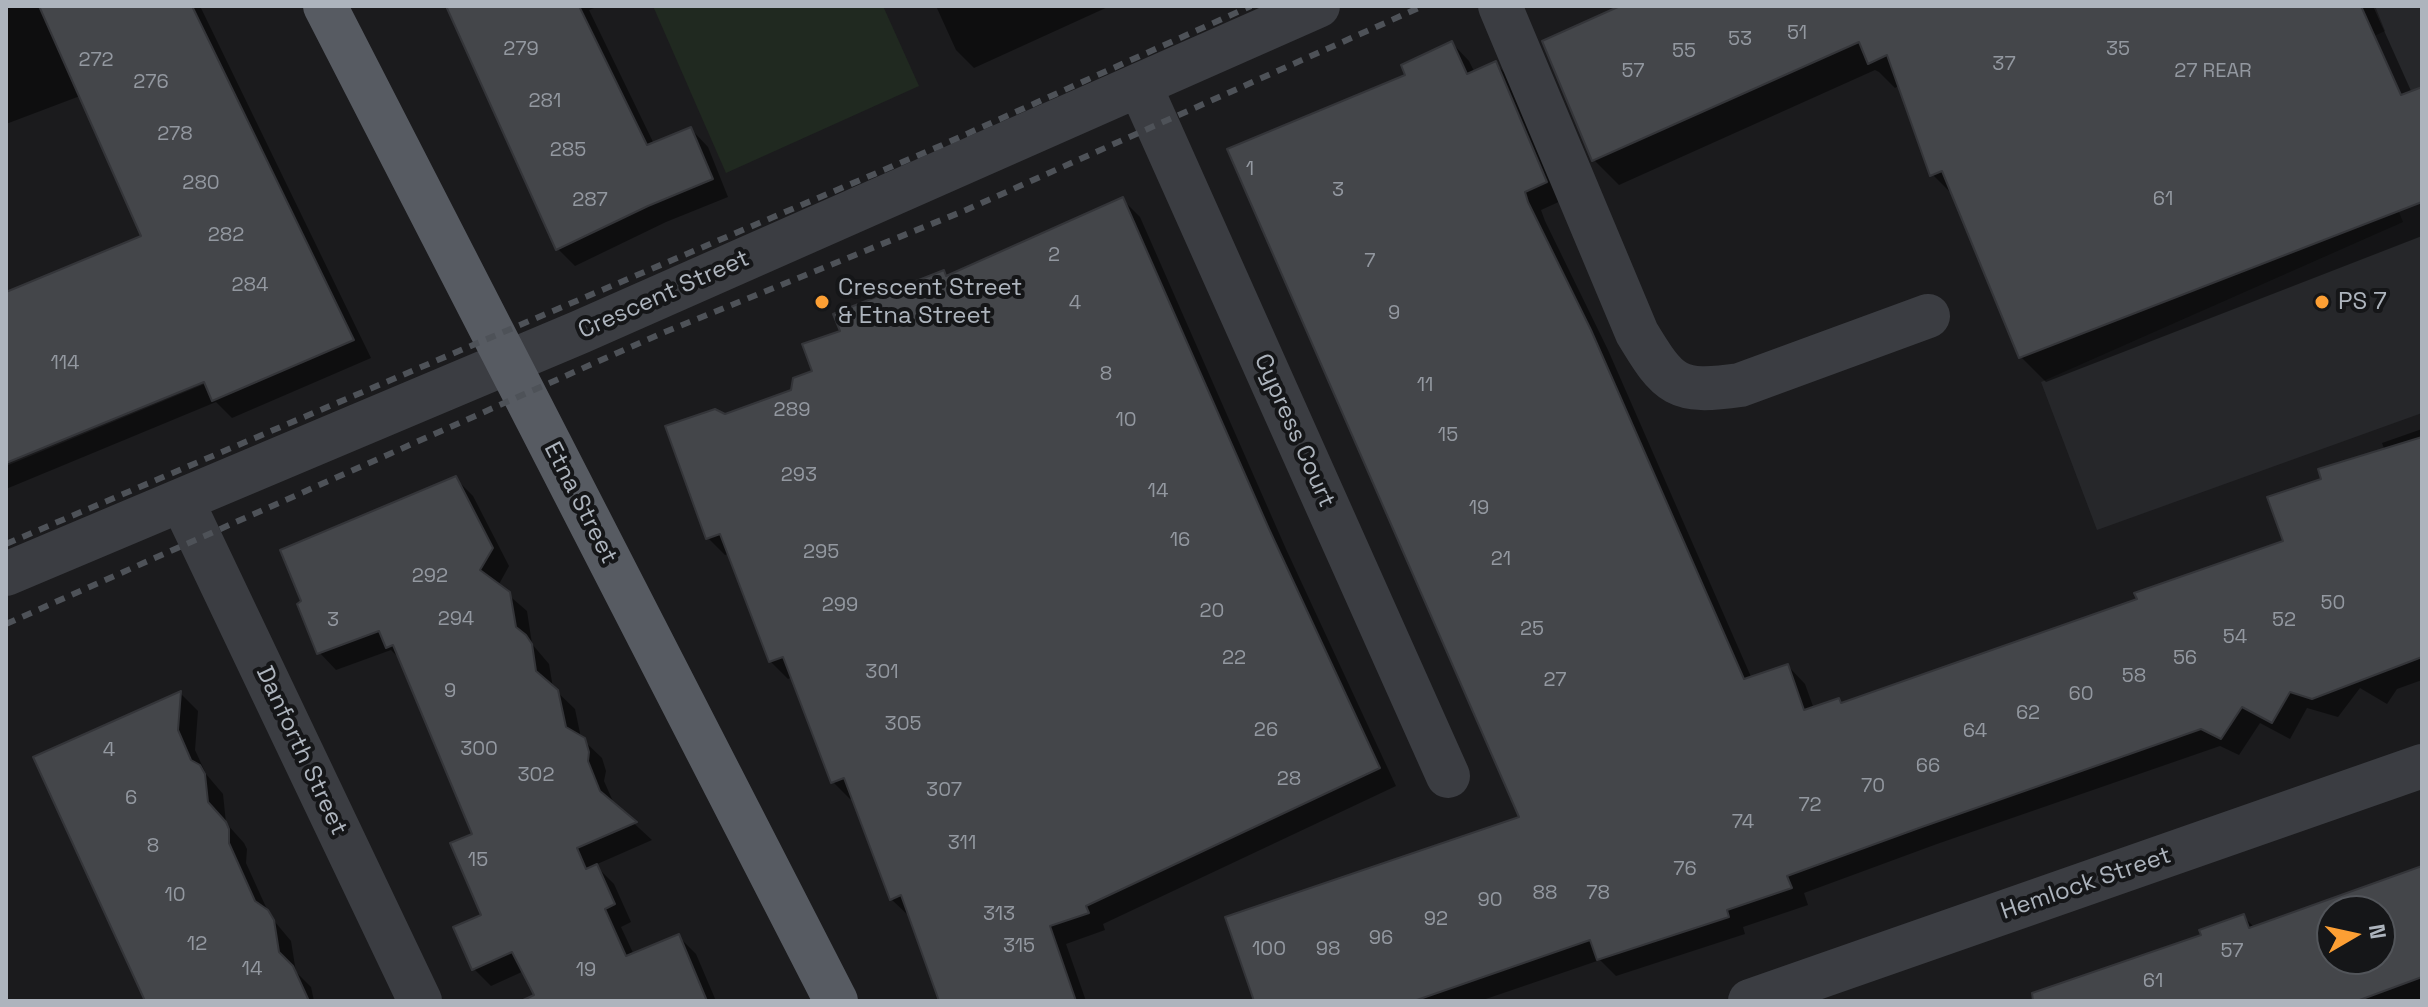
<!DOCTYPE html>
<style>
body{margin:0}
#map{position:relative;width:2428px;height:1007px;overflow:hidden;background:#1b1b1d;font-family:"Space Grotesk",sans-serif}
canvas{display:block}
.frame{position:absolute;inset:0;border:8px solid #adb4bd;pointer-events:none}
.north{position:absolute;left:2316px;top:895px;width:80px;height:80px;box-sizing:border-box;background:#151618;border:2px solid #52555a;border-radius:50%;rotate:81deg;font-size:22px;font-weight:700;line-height:32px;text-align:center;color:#adb4bd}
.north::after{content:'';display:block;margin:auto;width:28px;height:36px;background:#fc9f34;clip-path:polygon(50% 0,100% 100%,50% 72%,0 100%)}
</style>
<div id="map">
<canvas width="2428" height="1007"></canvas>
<div class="frame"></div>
<div class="north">N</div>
</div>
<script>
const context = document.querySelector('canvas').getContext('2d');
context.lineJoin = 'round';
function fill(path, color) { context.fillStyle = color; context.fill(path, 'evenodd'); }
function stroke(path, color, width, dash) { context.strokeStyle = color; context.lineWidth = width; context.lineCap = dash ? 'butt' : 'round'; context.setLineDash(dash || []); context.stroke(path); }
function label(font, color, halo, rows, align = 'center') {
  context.font = font + ' "Space Grotesk",sans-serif'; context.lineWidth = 8; context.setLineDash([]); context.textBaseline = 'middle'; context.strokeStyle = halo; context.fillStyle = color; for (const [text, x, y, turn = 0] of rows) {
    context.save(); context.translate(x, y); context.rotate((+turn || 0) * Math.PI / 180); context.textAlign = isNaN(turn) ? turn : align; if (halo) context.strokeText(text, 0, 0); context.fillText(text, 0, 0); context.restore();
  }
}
const built = new Path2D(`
 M2375,6H2422V413L2097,530L2041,382L2403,222L2334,54L2385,31Z`);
const green = new Path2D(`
 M653,6H883L919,86L726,173Z`);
const shadow = new Path2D(`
 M6,6H200L371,358L232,418L216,402L6,489V466L214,380L212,376L6,461V295L143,237L80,96L6,124Z
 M448,6H599L589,10L654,144L691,129L708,147L728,197L666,222L575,266L558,249Z
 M936,6H1110L974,68L956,50Z
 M1625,6H2373L2412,93L2422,90V236L2046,382L2021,357L1956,198L1932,174L1900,85L1895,88L1879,72L1875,70L1619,185L1594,160L1544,42Z
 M1452,43L1469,61L1475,73L1496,64L1513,81L1563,200L1541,210L1545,221L1608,350L1752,679L1788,666L1805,684L1814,709L1842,704L2139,600L2286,542L2324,480L2385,451L2382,443L2422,429V680L2397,689L2387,704L2360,688L2338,717L2307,708L2290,739L2260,723L2239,755L2220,746L1937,844L1804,893L1808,905L1743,927L1745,934L1616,976L1600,960L1480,1001H1256L1522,818L1408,76Z
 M1122,199L1140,217L1286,549L1396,786L1103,924L1105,930L1066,944L1086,1001H951L909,916L891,899L854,798L850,799L833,782L792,677L788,679L770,661L730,553L725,555L708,538L725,416L793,391L815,373L842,332L943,272L948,277Z
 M455,478L473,496L509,566L498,586L527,611L532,644L549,664L553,688L575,709L581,738L602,758L606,771L604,781L615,806L652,840L595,865L614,884L631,922L621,927L634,955L678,936L696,954L716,1001H539L524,971L491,986L474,969L484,916L474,835L402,661L391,650L336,670L319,652Z
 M180,693L198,711L195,750L206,774L223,794L226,823L244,843L247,849L246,863L270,916L291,941L296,972L311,987L314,1001H147Z
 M2422,869V1001H2072L2244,917L2255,928ZM2332,911H2380V959H2332Z`);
const building = new Path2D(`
 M39,6H192L354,340L212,401L204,382L6,463V292L141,236Z
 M446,6H579L647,145L691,127L713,179L648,206L556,250Z
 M1620,6H2361L2401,95L2422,87V202L2019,358L1942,171L1930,176L1887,55L1868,64L1859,42L1592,161L1542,41Z
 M1452,41L1467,74L1496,61L1547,182L1525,192L1528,202L1591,330L1744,679L1788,664L1804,710L1839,698L1841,703L2137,599L2134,593L2283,541L2267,497L2321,479L2318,469L2422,437V657L2312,699L2290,692L2272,723L2242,707L2221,739L2201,729L1919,828L1787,876L1792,888L1727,910L1729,917L1597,960L1590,940L1414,1001H1254L1225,917L1519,817L1227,149L1405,75L1401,65Z
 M1123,197L1269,529L1380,768L1086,906L1089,913L1050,926L1076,1001H939L901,895L890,900L844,778L831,783L783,657L769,662L720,534L706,539L665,426L715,409L725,414L791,390L793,378L812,371L802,344L840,331L833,314L944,270L946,276Z
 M456,476L493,548L480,570L510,592L516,627L526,635L532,644L536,671L558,690L566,727L585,738L589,752L588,761L600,791L637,822L577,848L586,869L597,864L615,904L605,909L626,956L679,934L707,1001H521L534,995L512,952L472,970L453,927L481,915L450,843L472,834L393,645L386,648L379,631L317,654L297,604L301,601L280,550Z
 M181,691L178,730L191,760L200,765L205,774L208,802L226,822L229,829V843L255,901L268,910L274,920L279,952L293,966L309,1001H145L33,757Z
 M2422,866V977L2357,1001H2033L2032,993L2201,935L2199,930L2244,914L2249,928ZM2332,911H2380V959H2332Z`);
const minor = new Path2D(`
 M1500,6L1637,333C1669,386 1676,394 1740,385L1928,316
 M1140,86L1448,776
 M182,501L420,1001
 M6,574L580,332L1318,6
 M1750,1001L2422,766`);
const major = new Path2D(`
 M325,6L836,1001`);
const rail = new Path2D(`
 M6,544L940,146L1251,6
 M6,624L660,334L966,210L1423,6`);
const markers = [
 [822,302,8,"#fc9f34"],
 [2322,302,8,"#fc9f34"]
];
const numberNames = [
 ["51",1797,34],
 ["53",1740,40],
 ["279",521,50],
 ["35",2118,50],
 ["55",1684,52],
 ["272",96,61],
 ["37",2004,65],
 ["57",1633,72],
 ["27 REAR",2213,72],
 ["276",151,83],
 ["281",545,102],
 ["278",175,135],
 ["285",568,151],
 ["1",1250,170],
 ["280",201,184],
 ["3",1338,191],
 ["61",2163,200],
 ["287",590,201],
 ["282",226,236],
 ["2",1054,256],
 ["7",1370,262],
 ["284",250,286],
 ["4",1075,304],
 ["9",1394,314],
 ["114",65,364],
 ["8",1106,375],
 ["11",1425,386],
 ["289",792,411],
 ["10",1126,421],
 ["15",1448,436],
 ["293",799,476],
 ["14",1158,492],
 ["19",1479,509],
 ["16",1180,541],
 ["295",821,553],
 ["21",1501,560],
 ["292",430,577],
 ["50",2333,604],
 ["299",840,606],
 ["20",1212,612],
 ["294",456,620],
 ["3",333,621],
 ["52",2284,621],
 ["25",1532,630],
 ["54",2235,638],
 ["22",1234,659],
 ["56",2185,659],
 ["301",882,673],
 ["58",2134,677],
 ["27",1555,681],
 ["9",450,692],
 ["60",2081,695],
 ["62",2028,714],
 ["305",903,725],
 ["26",1266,731],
 ["64",1975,732],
 ["300",479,750],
 ["4",109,751],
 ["66",1928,767],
 ["302",536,776],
 ["28",1289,780],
 ["70",1873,787],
 ["307",944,791],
 ["6",131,799],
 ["72",1810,806],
 ["74",1743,823],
 ["311",962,844],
 ["8",153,847],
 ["15",478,861],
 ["76",1685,870],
 ["88",1545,894],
 ["78",1598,894],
 ["10",175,896],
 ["90",1490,901],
 ["313",999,915],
 ["92",1436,920],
 ["96",1381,939],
 ["12",197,945],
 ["315",1019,947],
 ["100",1269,950],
 ["98",1328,950],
 ["57",2232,952],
 ["14",252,970],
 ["19",586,971],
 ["61",2153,982]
];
const poiNames = [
 ["Crescent Street",838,288],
 ["& Etna Street",838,316],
 ["PS 7",2338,302]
];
const streetNames = [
 ["Crescent Street",664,295,-24],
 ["Cypress Court",1294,431,66],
 ["Etna Street",580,503,63],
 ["Danforth Street",301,751,65],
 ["Hemlock Street",2086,884,-19]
];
fill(built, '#26272a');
fill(green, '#202920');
fill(shadow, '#0007');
fill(building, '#44464a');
stroke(building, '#343539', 2);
stroke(minor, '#3b3d42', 44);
stroke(major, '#575b62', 44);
stroke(rail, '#4e5258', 6, [10, 8]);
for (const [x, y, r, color] of markers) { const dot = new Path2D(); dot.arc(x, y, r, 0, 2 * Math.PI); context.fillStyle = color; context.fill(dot); stroke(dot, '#151618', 3); }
label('20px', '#9398a0', null, numberNames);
label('24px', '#adb4bd', '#151618', poiNames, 'left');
label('24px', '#adb4bd', '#151618', streetNames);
</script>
